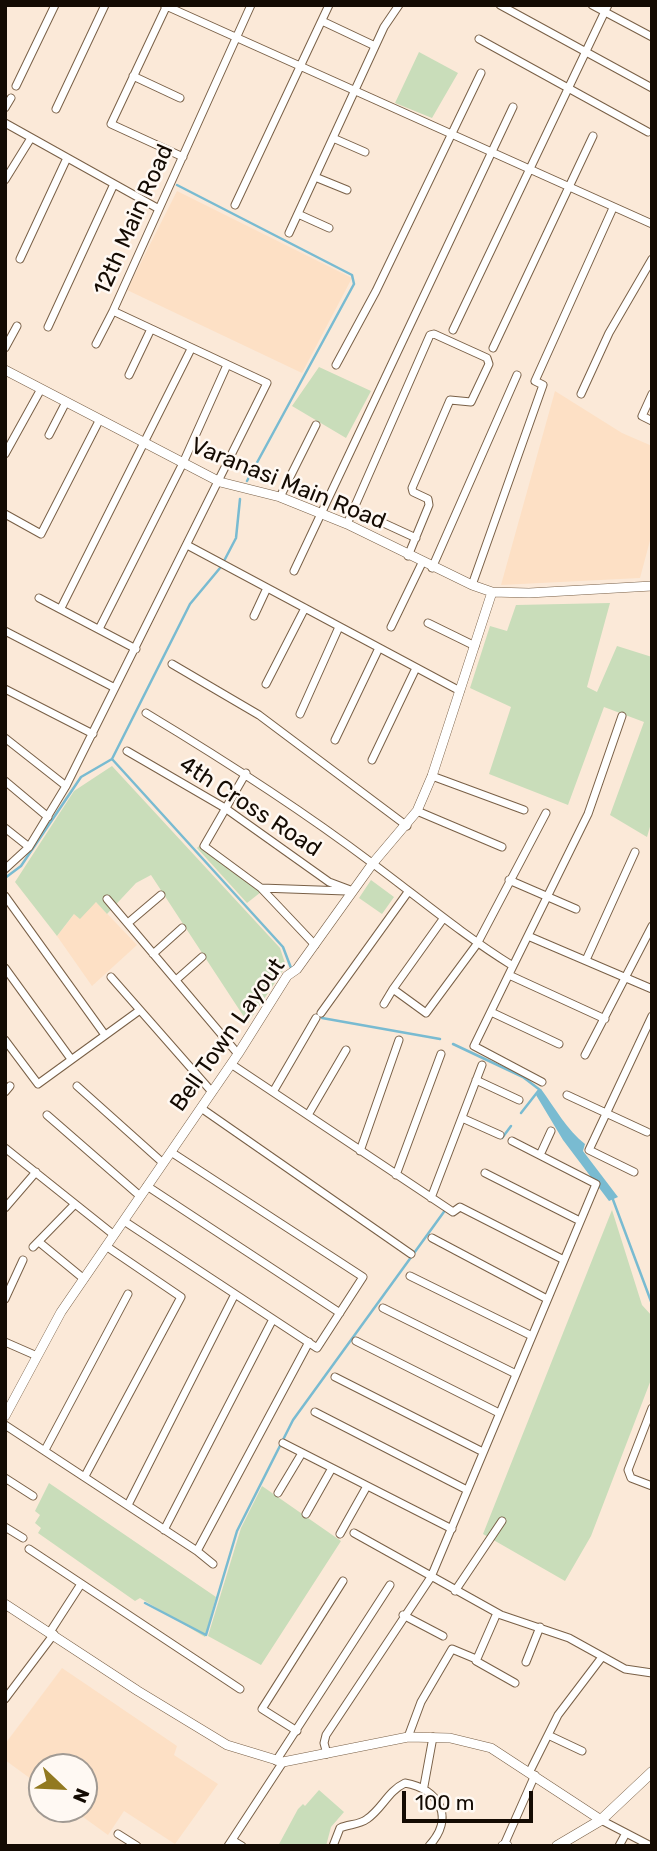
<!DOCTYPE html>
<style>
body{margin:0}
#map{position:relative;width:657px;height:1851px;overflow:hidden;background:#fbe9d8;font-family:Rubik,sans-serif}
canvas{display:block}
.frame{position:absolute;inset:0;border:7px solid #140b03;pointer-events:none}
.north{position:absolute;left:28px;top:1753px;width:70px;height:70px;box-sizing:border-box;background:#fff9f3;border:2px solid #a19a93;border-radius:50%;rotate:113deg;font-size:19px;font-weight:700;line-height:28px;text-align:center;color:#140b03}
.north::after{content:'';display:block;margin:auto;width:24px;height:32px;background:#927920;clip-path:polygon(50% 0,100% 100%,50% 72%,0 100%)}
.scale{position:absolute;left:402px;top:1791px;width:131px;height:32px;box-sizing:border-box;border:4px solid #140b03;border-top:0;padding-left:9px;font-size:21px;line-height:24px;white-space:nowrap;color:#140b03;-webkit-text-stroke:5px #fff9f3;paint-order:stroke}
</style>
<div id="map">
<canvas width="657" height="1851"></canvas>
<div class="frame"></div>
<div class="north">N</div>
<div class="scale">100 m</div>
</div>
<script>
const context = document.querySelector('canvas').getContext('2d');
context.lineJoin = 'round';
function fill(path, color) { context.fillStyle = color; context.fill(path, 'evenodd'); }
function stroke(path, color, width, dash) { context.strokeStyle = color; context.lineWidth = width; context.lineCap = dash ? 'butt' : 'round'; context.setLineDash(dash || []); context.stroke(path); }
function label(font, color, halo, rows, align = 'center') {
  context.font = font + ' Rubik,sans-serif'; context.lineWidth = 5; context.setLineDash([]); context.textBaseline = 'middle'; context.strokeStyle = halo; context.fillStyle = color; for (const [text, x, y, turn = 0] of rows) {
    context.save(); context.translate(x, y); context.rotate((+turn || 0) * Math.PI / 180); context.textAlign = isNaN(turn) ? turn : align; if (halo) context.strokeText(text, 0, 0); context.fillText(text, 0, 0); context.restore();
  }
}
const built = new Path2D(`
 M177,191L352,278L302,373L127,290Z
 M555,391L622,433L652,446V533L640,578L501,585Z
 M96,902L137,945L92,986L57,936L75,913Z
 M62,1668L177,1746L174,1755L218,1784L175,1844L124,1811L108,1835L72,1809H84V1767H42V1787L5,1760V1744Z`);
const green = new Path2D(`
 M419,52L458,73L432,118L395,103Z
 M319,367L371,391L346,438L292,406Z
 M610,603L587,687L597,692L617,646L652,657V820L647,837L610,815L644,722L604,707L568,805L489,774L511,707L470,688L490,626L507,631L516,605Z
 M112,766L280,948L286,966L248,1023L151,875L136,883L107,914L96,902L80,919L74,914L57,936L15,882L74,791Z
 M199,846L261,892L247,903L197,848Z
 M371,880L394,897L382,914L359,898Z
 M612,1210L642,1305L652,1316V1377L591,1536L565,1581L483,1534Z
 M49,1483L216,1597L205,1637L140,1598L135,1601L38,1533L41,1528L35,1523L40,1515L35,1511Z
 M262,1486L341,1541L261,1665L208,1636L241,1528Z
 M319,1790L344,1812L331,1827L326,1846H278L298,1809L303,1804L305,1806Z`);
const water = new Path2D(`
 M541,1089C555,1108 567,1130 585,1144L583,1151L618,1197L609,1201L563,1140L536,1095Z`);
const stream = new Path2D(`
 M177,185L352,275L354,284L247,481
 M224,561L236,538L240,499
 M112,759L190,604L220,568
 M5,878L21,866L81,777L112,759L283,947L291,968
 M322,1018L440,1039
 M453,1044L523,1077L540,1090
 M521,1113L539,1090
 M502,1138L511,1126
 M612,1197L652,1304
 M145,1603L206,1635L237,1531L293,1420L446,1209`);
const minor = new Path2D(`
 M164,5L652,224
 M167,5L111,124L183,157
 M500,5L652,88
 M592,5L652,37
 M322,21L375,46
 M479,39L648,132
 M133,76L180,98
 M16,86L55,5
 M5,108L11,98
 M56,109L105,5
 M5,123L159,209
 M333,138L365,152
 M315,177L347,190
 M5,180L31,138
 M235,205L329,5
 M298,214L329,228
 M289,233L384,27L399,5
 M20,259L67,158
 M48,327L114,184
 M453,330L608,5
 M96,344L113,311
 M5,348L17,326
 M493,348L593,136
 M336,365L376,291L481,73
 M129,375L151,329
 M581,394L609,333L652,259
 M652,394L642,416L652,421
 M49,435L66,402
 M5,454L41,389
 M280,497L316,425
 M353,509L416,538
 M5,514L41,534L100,419
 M347,524L430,335L434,334L487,358L489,364L471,402L450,400L412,488L413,492L428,499L429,505L408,556
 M187,545L460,691
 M432,568L517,375
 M294,571L513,107
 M472,585L543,385L535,381L613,208
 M39,598L136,649
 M61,608L191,349
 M254,616L267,588
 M428,623L475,646
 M391,627L422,563
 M99,629L183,463L227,365
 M5,631L115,688
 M172,664L259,715L407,826
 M266,684L305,608
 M5,689L93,734
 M146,713C224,760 299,808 372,863C419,898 463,935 513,966L588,814L622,716
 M300,714L339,627
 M5,738L66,786
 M335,740L379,648
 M127,751L225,808L329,882L353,891
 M372,760L416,668
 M246,773L204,846L261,888L346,891
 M432,776L524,810
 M5,781L48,817
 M417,811L502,847
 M5,828L29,847
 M5,869L29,847L66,786L267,383L113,311L251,5
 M509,880L576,909
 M261,888L315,945
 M5,896L105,1035
 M107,899L238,1054
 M443,919L393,989L426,1013L477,944L546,813
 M128,923L161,895
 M528,936L652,989
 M153,954L182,928
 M586,960L635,852
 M513,966L474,1046L542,1082
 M5,968L71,1059
 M509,975L605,1019
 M111,977L212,1092
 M176,980L202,957
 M384,1004L393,989
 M491,1012L559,1044
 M321,1013L408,892
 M5,1040L38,1084L140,1010
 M585,1055L652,926
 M231,1064L453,1212L460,1207L564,1260
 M476,1080L519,1100
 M77,1086L163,1163
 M5,1092L10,1086
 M273,1092L316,1018
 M567,1095L647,1132
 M201,1108L411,1254
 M47,1115L140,1196
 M308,1115L346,1050
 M462,1118L500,1135
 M5,1148L114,1235
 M360,1151L399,1040
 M540,1155L551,1131
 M634,1172L589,1150L652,1016
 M485,1173L580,1221
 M396,1175L441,1054
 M147,1186L340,1313
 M431,1198L482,1065
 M5,1208L36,1172
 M124,1221L317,1348L363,1277L171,1152
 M432,1238L547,1299
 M39,1242L84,1279
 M33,1247L75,1204
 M410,1276L532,1336
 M5,1299L23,1260
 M383,1308L516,1374
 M356,1341L499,1413
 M5,1342L37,1356
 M335,1377L483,1452
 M652,1408L628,1470L631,1478L652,1486
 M315,1412L467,1490
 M5,1425L197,1551L309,1342
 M283,1443L452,1529
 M45,1450L128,1294
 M85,1476L181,1297L106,1246
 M5,1478L33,1496
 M278,1493L302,1453
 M128,1505L235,1294
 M306,1514L332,1468
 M5,1527L23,1538
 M164,1530L273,1319
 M354,1533L501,1615L569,1638L625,1669L652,1673
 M340,1534L367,1486
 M29,1549L240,1689
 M197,1551L213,1564
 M455,1591L502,1521
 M497,1613L476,1661L515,1683
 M403,1615L443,1636
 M50,1632L81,1584
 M526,1662L540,1627
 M5,1699L54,1634
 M297,1731L262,1709L343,1581
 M548,1735L582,1751
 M408,1737L421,1702L452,1649L476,1659
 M327,1754L324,1743L326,1735L431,1577L596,1184L512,1141
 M276,1761L390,1585
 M530,1771L558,1715L602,1657
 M424,1786L433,1737
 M601,1820L651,1846
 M118,1834L137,1846
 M232,1840L242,1846
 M504,1845L535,1775
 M228,1846L283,1762
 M333,1846L340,1828C349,1824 359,1825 367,1819C382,1809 388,1791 405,1783C440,1789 455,1818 429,1846
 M619,1846L626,1833`);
const tertiary = new Path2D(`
 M5,370L220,482L280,497L347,524L472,585L492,592L529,593L652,586
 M5,1416L61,1312L238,1054L287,976L297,969L373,863L417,811L432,776L492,592
 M5,1604L138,1691L227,1745L283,1762L408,1737L450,1738L491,1748L601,1820`);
const secondary = new Path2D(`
 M503,1846H507
 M557,1846L601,1820L652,1772`);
const streetNames = [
 ["12th Main Road",134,220,-66],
 ["Varanasi Main Road",288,484,22],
 ["4th Cross Road",250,807,33],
 ["Bell Town Layout",228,1035,-55]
];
fill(built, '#fde0c5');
fill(green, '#c9ddba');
fill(water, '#79bbd1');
stroke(stream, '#79bbd1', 2.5);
stroke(minor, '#796047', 9);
stroke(tertiary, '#796047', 10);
stroke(secondary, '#796047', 11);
stroke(minor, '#fff', 7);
stroke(tertiary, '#fff', 9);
stroke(secondary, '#fff', 10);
label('23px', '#140b03', '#fff9f3', streetNames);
</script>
